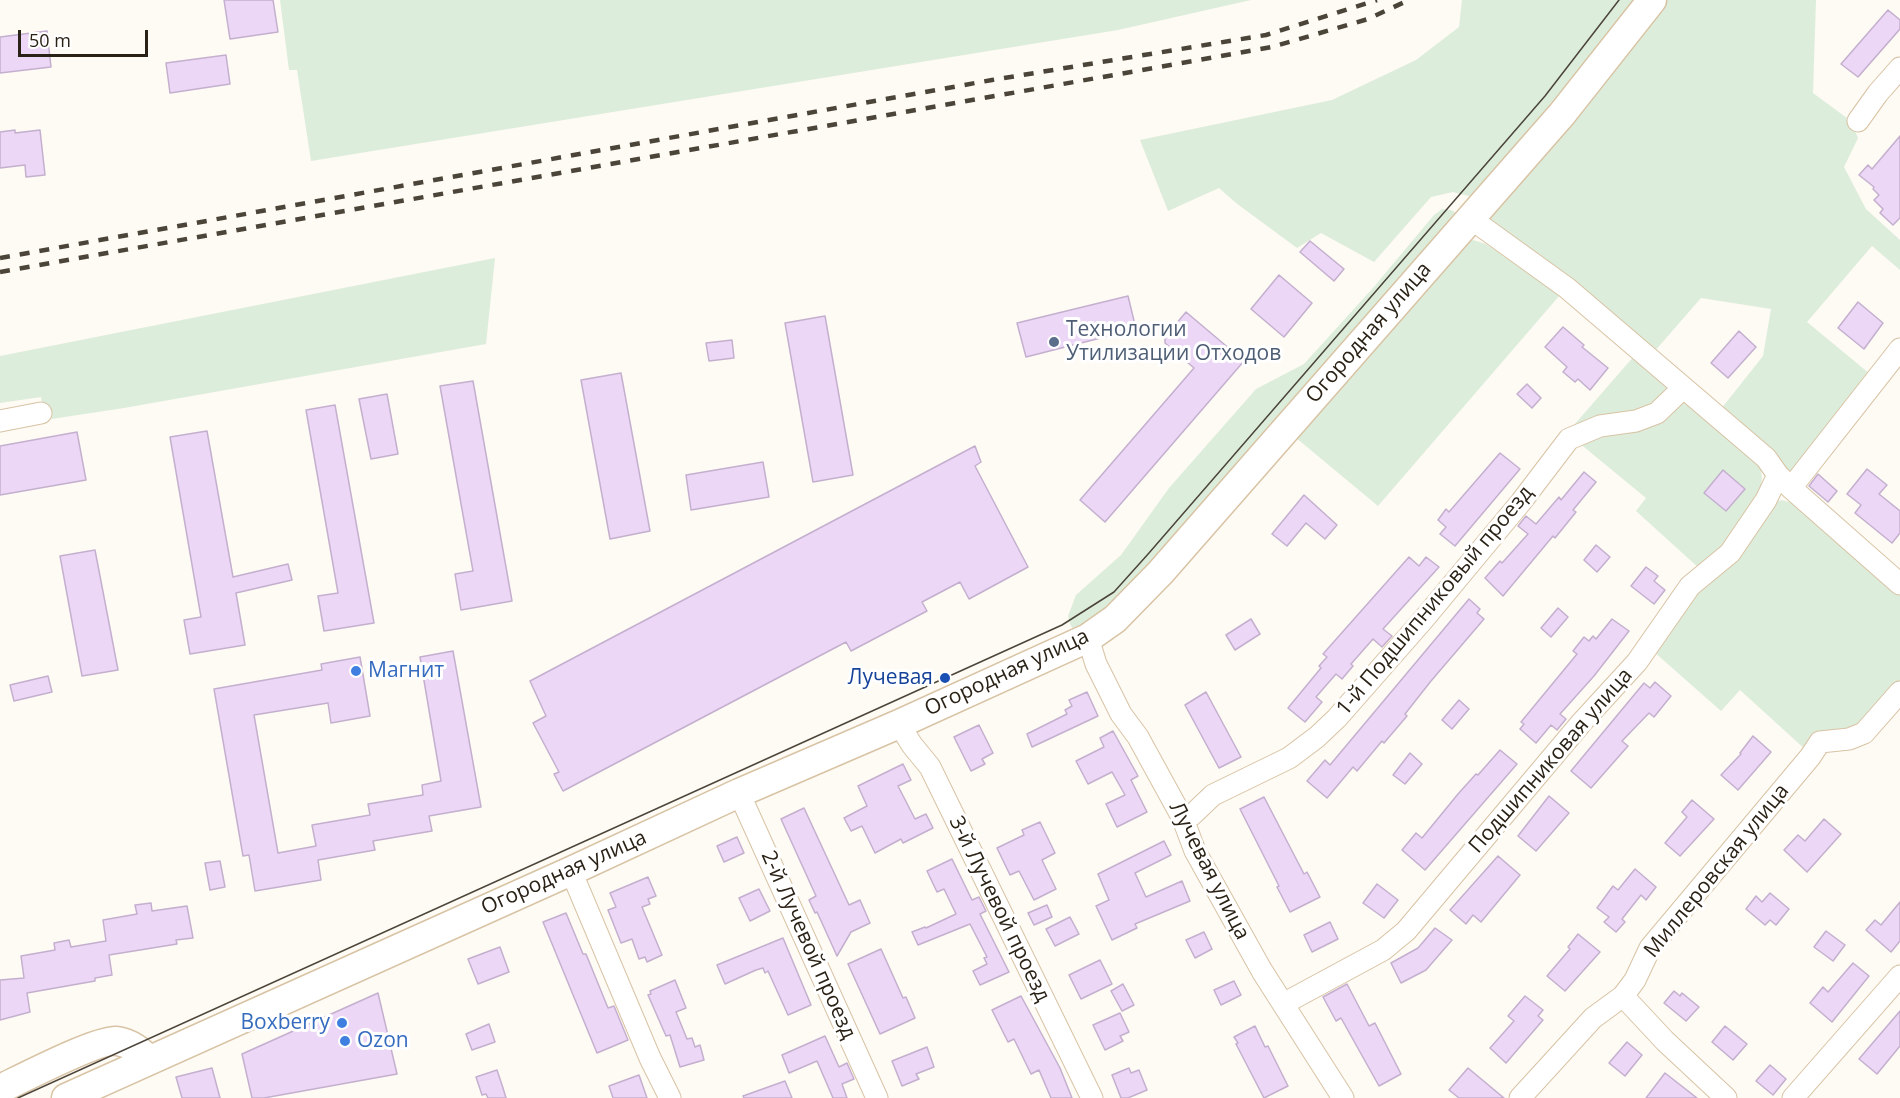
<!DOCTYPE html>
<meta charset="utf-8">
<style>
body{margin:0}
#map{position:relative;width:1900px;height:1098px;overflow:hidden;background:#fefaf4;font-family:"Open Sans",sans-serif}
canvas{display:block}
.scale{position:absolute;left:18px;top:30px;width:130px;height:27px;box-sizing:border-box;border:3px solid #2a2216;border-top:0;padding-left:8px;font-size:18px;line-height:21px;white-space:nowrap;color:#2a2216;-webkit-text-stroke:4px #fff;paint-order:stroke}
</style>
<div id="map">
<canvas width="1900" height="1098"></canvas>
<div class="scale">50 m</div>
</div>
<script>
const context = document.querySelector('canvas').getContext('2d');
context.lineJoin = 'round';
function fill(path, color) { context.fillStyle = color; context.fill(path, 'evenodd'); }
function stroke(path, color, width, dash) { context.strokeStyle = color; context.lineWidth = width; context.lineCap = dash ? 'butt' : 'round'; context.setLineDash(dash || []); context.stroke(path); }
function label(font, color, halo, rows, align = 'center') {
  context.font = font + ' "Open Sans",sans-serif'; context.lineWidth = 6; context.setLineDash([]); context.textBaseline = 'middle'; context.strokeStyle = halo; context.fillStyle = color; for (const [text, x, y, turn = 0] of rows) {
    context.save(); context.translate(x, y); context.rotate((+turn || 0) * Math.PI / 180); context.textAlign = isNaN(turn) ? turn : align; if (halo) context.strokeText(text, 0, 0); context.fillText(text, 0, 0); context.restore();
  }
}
const green = new Path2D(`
 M280,0H1251L1118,30L311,161L297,70H289Z
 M1462,0H1642L1476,198L1453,192L1431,197L1374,262L1321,233L1297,248L1236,203L1219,188L1168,211L1140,140L1332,100L1416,60L1459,27Z
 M1666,0H1816L1813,93L1851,121L1858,138L1844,167L1866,209L1900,240V270L1872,246L1807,322L1870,374L1790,477L1721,409L1763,356L1771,309L1701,298L1654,352L1498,228L1490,219L1493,208L1569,120Z
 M1442,209L1451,210L1460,215L1153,568L1082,628L1073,629L1070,624L1068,616L1076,595L1121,555L1169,488L1256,389L1304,364L1372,289L1434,215Z
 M1473,240L1486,244L1560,295L1378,506L1295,437L1463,243Z
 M495,258L486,344L124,408L45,420L41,397L0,403V356Z
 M1635,355L1760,462L1762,479L1759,497L1727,547L1700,569L1636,511L1646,498L1567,433Z
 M1781,500L1798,504L1900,590V685L1872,717L1807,751L1740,690L1721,711L1653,651L1665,630L1770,505Z`);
const building = new Path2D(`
 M224,0H273L278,32L230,39Z
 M1888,10L1900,20V29L1858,77L1841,64Z
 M47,31L51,67L0,73V37Z
 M226,55L230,84L170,93L166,63Z
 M15,130V133L40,130L45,175L26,177L25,165L0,168V132Z
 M1900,136V218L1893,225L1880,213L1883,209L1874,200L1879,195L1873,189L1874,187L1859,175L1868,165L1872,169Z
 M1310,241L1344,269L1334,281L1300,252Z
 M1279,275L1312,303L1284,337L1251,309Z
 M1128,296L1136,329L1026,357L1017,323Z
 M1858,302L1883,323L1864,349L1838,328Z
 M1186,312L1244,361L1105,522L1080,500L1194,368L1165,343V337Z
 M825,316L853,475L813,482L785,323Z
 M1563,327L1584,345L1582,347L1608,368L1590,390L1578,379L1575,382L1563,372L1567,367L1545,347Z
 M1739,331L1756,347L1728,378L1711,363Z
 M732,340L734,358L709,361L706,343Z
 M621,373L650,531L610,539L581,380Z
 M473,381L512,601L461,610L455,574L473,571L440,386Z
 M1527,384L1541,398L1532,408L1517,394Z
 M387,394L398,454L371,459L359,399Z
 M335,405L374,623L324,631L318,596L338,593L306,410Z
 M207,431L233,577L288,564L292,580L236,593L245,645L190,654L184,620L201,617L170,437Z
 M77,432L86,480L0,495V446Z
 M975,446L981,462L975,466L1028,567L969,599L960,582L922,602L927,611L851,651L846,642L563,791L554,774L559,772L533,723L546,716L530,681Z
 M1500,453L1520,469L1455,546L1440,534L1446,527L1438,520L1446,509L1449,512Z
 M763,462L769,497L691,510L686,475Z
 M1867,469L1887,485L1879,494L1900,511V533L1892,543L1855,513L1861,505L1847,494Z
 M1723,470L1745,489L1726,511L1704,493Z
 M1584,472L1596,482L1573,510L1576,512L1555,538L1553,536L1503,596L1485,578L1500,561L1502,563L1528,534L1518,526L1526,516L1536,524L1559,497L1561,500Z
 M1818,474L1837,491L1828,502L1809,486Z
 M1304,495L1337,525L1325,539L1306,523L1287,546L1272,534Z
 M1596,545L1610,557L1597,572L1584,560Z
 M95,550L118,670L82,676L60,556Z
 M1409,557L1419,566L1426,557L1439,567L1383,629L1392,636L1382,647L1373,639L1351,664L1353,666L1342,679L1336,674L1316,697L1322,702L1305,722L1288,708L1321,668L1319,666L1327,657L1323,654Z
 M1646,567L1658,576L1654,581L1665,590L1654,604L1631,586Z
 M1469,599L1480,609L1477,613L1484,619L1431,681L1405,714L1407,716L1384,743L1382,741L1357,771L1353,767L1327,798L1307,781L1325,760L1330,765Z
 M1558,608L1568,617L1551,637L1541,628Z
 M1251,619L1260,634L1235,650L1226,635Z
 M1612,619L1629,631L1594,676L1560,714L1566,719L1557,730L1551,725L1536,743L1520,729L1524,724L1521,722L1577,654L1573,651L1584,637L1589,641L1593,636L1596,639Z
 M453,651L481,807L429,816L432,831L373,841L375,850L318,860L321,880L255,891L249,855L243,856L214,689L322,670L321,664L360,657L370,716L331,723L328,703L254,715L278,853L316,846L312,825L370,815L368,804L423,795L422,785L441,781L420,657Z
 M48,676L52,692L14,701L10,685Z
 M1655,682L1671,696L1654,717L1649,713L1622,741L1628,746L1591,788L1571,771L1644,683L1650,688Z
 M1087,692L1098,716L1032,747L1027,734L1067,714L1065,710L1072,706L1069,700Z
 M1206,692L1241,757L1219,768L1185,705Z
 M1459,700L1469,709L1452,729L1442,720Z
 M979,725L993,753L982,759L985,764L971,771L954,737Z
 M1113,731L1138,776L1131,780L1147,812L1117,827L1106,804L1125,795L1112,772L1088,784L1076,761L1104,747L1100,738Z
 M1753,736L1771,752L1738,790L1721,775L1741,754L1740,753Z
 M1500,750L1517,764L1425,870L1402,850L1416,833L1422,838L1458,794L1476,774L1478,775Z
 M1410,753L1422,764L1405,784L1393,775Z
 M903,764L911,780L898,786L915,819L926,814L933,828L903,843L901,839L875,853L862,826L851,831L844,818L867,806L858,786Z
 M1549,796L1569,813L1536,851L1518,836Z
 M1264,797L1304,874L1307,872L1320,897L1290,912L1277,887L1279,886L1240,809Z
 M1692,800L1714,819L1680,856L1665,843L1687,817L1682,812Z
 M804,808L849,905L860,900L870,923L851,932L837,956L817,912L815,913L809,900L816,896L781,819Z
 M1824,819L1841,834L1807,872L1784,850L1798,835L1805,841Z
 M1040,822L1055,853L1042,860L1056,889L1034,900L1019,871L1010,875L997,848L1024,835L1022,830Z
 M737,837L744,853L724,862L717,846Z
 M1164,841L1171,855L1135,873L1146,897L1182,881L1190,901L1135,924L1137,928L1112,940L1096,906L1109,900L1098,874Z
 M1498,856L1520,875L1481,922L1473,915L1466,924L1450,910Z
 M952,859L972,900L979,897L986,911L980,914L1009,972L980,985L973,971L987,964L984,958L987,957L970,924L918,945L912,932L925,927L926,928L956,914L944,889L937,892L927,871Z
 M220,861L225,887L210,890L205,863Z
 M1635,869L1656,887L1646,900L1641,895L1622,919L1625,922L1616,932L1604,922L1609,917L1597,908L1613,886L1618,890Z
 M648,877L656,896L648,899L650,904L642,907L662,955L647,962L645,957L639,959L632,939L621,943L608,910L616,907L610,893Z
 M1377,884L1398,900L1384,918L1363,903Z
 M759,889L770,911L750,921L739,898Z
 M1770,893L1789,909L1776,925L1770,920L1765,925L1746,909L1756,896L1762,902Z
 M1900,902V941L1891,952L1866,930L1875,920L1881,925Z
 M151,903L152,911L187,906L193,938L176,940L177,944L109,955L112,975L95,978V981L27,993L30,1012L0,1020V980L24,978L21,956L55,950L54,943L69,940L71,947L106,941L103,920L137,914L135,905Z
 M1047,905L1052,917L1034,925L1028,913Z
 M566,913L583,954H586L608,1008L614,1006L628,1040L597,1053L543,922Z
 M1070,917L1079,934L1055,946L1046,929Z
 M1330,922L1338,939L1312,952L1304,935Z
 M1435,928L1452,940L1426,970L1401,983L1391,963L1418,948Z
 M1826,931L1845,945L1833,961L1814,947Z
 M1204,932L1212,949L1195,958L1186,940Z
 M1578,934L1600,952L1565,991L1547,976L1570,949L1568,947Z
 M783,938L811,1005L788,1015L768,971L765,973L763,968L756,970L725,984L717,965Z
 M500,947L509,972L478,984L468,959Z
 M881,949L903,998L906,997L915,1018L880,1034L848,964Z
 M1100,960L1112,984L1081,999L1069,975Z
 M1853,963L1869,976L1832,1022L1810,1003L1823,987L1828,992Z
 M675,980L686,1008L676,1012L687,1039L692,1038L695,1047L700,1045L704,1060L680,1067L670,1035L666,1036L648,995L651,994L650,991Z
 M1234,981L1241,995L1221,1005L1214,990Z
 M1123,984L1134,1005L1122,1011L1111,991Z
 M1347,984L1369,1026L1375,1023L1401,1074L1379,1086L1341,1018L1336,1021L1323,997Z
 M1674,991L1680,996L1682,993L1699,1007L1686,1021L1664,1003Z
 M378,993L397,1074L264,1098H252L242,1054Z
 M1021,996L1060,1068L1072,1098H1051L1039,1070L1031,1074L1014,1039L1008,1042L992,1010Z
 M1525,996L1543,1010L1538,1016L1543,1020L1506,1063L1490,1048L1514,1021L1508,1016Z
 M1900,1011V1046L1877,1074L1859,1059Z
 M1120,1013L1129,1032L1120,1036L1123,1041L1105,1050L1093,1025Z
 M489,1024L495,1042L472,1050L466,1034Z
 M1255,1026L1265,1047L1268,1046L1288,1086L1264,1098L1236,1044L1238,1043L1234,1037Z
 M1725,1026L1747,1044L1733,1060L1712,1042Z
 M825,1036L839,1067L847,1063L854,1079L842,1084L847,1098H833L817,1061L789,1073L782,1055Z
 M1627,1042L1642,1055L1625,1076L1609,1063Z
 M927,1047L934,1067L916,1074L919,1079L902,1086L892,1061Z
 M1770,1065L1786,1079L1773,1095L1756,1081Z
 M212,1068L220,1098H182L176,1077Z
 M1129,1068L1131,1073L1139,1070L1147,1090L1128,1098H1121L1112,1075Z
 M1468,1068L1504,1098H1459L1449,1090Z
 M497,1070L503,1088L506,1098H488L486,1094L482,1095L476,1077Z
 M1665,1073L1697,1098H1646Z
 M639,1075L647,1098H613L609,1086Z
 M785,1081L792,1098H744L743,1096Z`);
const street = new Path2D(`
 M1858,121L1878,93L1900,68
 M1470,218L1567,288L1766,458L1778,475L1791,488L1900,584
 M0,421L41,413
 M1791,488L1900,349
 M1088,638L1096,664L1121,714L1138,737L1183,819L1195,851L1262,971L1343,1098
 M899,724L912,745L930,767L1092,1098
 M739,793L877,1098
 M1183,819L1192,815L1213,795L1289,758L1317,737L1337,718L1423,620L1521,502L1569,439L1600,426L1636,421L1657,413L1683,388
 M571,871L650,1058L670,1098
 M1623,996L1665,1041L1726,1098
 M1283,1004L1383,950L1406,931L1582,722L1637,662L1690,586L1730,553L1766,500L1778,475
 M1520,1098L1593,1018L1623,996L1635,980L1650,948L1810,757L1820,742L1849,739L1864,733L1900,692
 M1793,1098L1900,976`);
const secondary = new Path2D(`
 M0,1089C21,1079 100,1038 117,1041C131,1043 140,1051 149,1060
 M66,1098L571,871L739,793L899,724L1088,638L1115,619L1160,573L1562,114L1652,0`);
const tram = new Path2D(`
 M18,1098L1062,625L1114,592L1149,553L1545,96L1619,0`);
const rail = new Path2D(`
 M0,258L992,80L1266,35L1377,0
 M0,272L1272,47L1368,19L1409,0`);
const markers = [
 [1054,342,6,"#5c6f8a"],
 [356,671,6,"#3f7fe0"],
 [945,678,6,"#1a4fb4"],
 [342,1023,6,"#3f7fe0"],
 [345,1041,6,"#3f7fe0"]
];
const serviceNames = [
 ["Технологии",1066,330],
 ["Утилизации Отходов",1066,354]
];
const streetNames = [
 ["Огородная улица",1369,333,-49],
 ["1-й Подшипниковый проезд",1435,601,-50],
 ["Огородная улица",1007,673,-25],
 ["Подшипниковая улица",1551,761,-49],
 ["Лучевая улица",1209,871,63],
 ["Миллеровская улица",1717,871,-51],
 ["Огородная улица",564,873,-24],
 ["3-й Лучевой проезд",999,909,64],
 ["2-й Лучевой проезд",808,945,66]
];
const shopNames = [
 ["Магнит",368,671],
 ["Boxberry",330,1023,"right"],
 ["Ozon",357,1041]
];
const transitNames = [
 ["Лучевая",933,678]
];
fill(green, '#ddeddb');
fill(building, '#ecd7f6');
stroke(building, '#c4b0ce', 1.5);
stroke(street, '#d8c3a4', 23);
stroke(secondary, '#d8c3a4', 31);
stroke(street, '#fff', 21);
stroke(secondary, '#fff', 28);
stroke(tram, '#4b4439', 1.5);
stroke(rail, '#4b4439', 4.5, [10, 10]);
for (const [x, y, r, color] of markers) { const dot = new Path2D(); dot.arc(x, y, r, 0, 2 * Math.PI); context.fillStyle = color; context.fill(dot); stroke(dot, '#fff', 2); }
label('21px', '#4e5e75', '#fff', serviceNames, 'left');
label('21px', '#2a2216', '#fff', streetNames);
label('21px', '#366cbe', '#fff', shopNames, 'left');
label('21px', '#164399', '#fff', transitNames, 'right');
</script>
